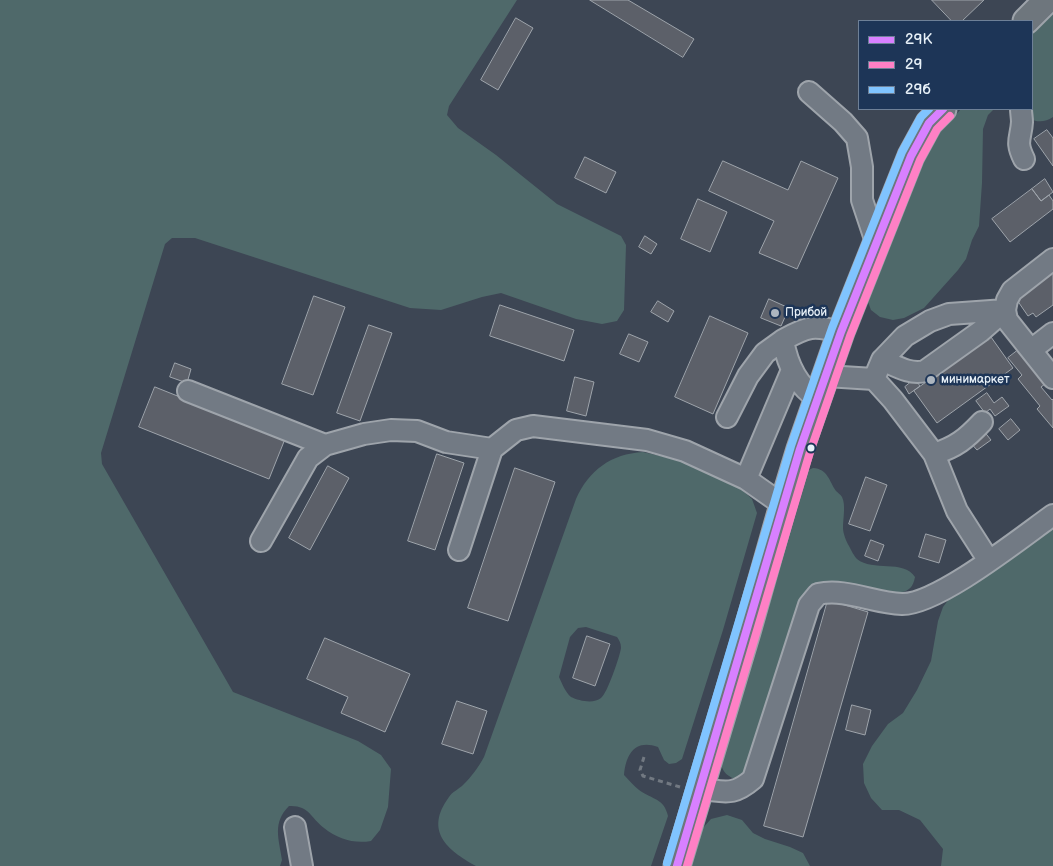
<!DOCTYPE html>
<meta charset="utf-8">
<style>
body{margin:0}
#map{position:relative;width:1053px;height:866px;overflow:hidden;background:#3d4654;font-family:"Balsamiq Sans",sans-serif}
canvas{display:block}
.legend{position:absolute;left:858px;top:20px;width:175px;height:90px;box-sizing:border-box;background:#1d3557;border:1px solid #6e8097;margin:0;padding:6px 9px;list-style:none;font-size:15px;color:#e8f1f8}
.legend li{display:flex;align-items:center;gap:10px;height:25px}
.legend b{width:25px;border:1px solid #6e8097}
</style>
<div id="map">
<canvas width="1053" height="866"></canvas>
<ul class="legend">
<li><b style="height:6px;background:#d880ff"></b>29К</li>
<li><b style="height:6px;background:#ff80c5"></b>29</li>
<li><b style="height:6px;background:#80c4ff"></b>29б</li>
</ul>
</div>
<script>
const context = document.querySelector('canvas').getContext('2d');
context.lineJoin = 'round';
function fill(path, color) { context.fillStyle = color; context.fill(path, 'evenodd'); }
function stroke(path, color, width, dash) { context.strokeStyle = color; context.lineWidth = width; context.lineCap = dash ? 'butt' : 'round'; context.setLineDash(dash || []); context.stroke(path); }
function label(font, color, halo, rows, align = 'center') {
  context.font = font + ' "Balsamiq Sans",sans-serif'; context.lineWidth = 5; context.setLineDash([]); context.textBaseline = 'middle'; context.strokeStyle = halo; context.fillStyle = color; for (const [text, x, y, turn = 0] of rows) {
    context.save(); context.translate(x, y); context.rotate((+turn || 0) * Math.PI / 180); context.textAlign = isNaN(turn) ? turn : align; if (halo) context.strokeText(text, 0, 0); context.fillText(text, 0, 0); context.restore();
  }
}
const green = new Path2D(`
 M0,0H517L449,106L447,115L458,128L496,155L557,204L621,236L626,245L624,310L617,321L602,324L576,319L501,293L482,297L441,310L410,308L195,238H172L165,244L101,453L102,464L233,692L358,741L381,755L391,769L388,807L380,830L371,841C354,844 338,839 324,828C310,817 309,805 289,806C272,823 279,839 282,860L280,866H0Z
 M1053,11V117C1040,126 1028,120 1019,109H1032V32Z
 M961,109H994L988,115L983,129L982,183L979,226L972,240L966,259L958,270L924,308L904,318L893,320L880,317L871,310L868,302L887,249L923,161L941,131Z
 M643,452L682,461L741,489L752,499L757,513L723,630L682,759L676,763L669,764L664,760L658,747C635,739 626,754 624,775C629,780 634,786 639,790C653,800 664,798 668,816L651,866H476C447,850 424,831 449,797C452,792 459,789 463,785C472,776 478,768 484,757L576,499C589,470 611,454 643,452ZM586,627L617,637C619,640 621,643 621,648C620,656 607,694 601,698C594,704 579,701 571,697C565,692 562,683 559,677L570,637L578,628Z
 M813,468C828,469 829,481 836,491C838,493 840,494 842,497C846,505 843,518 843,528C843,533 846,541 849,546C851,550 854,556 857,559C873,572 903,559 915,577C913,587 910,590 900,593L828,581L809,586L799,602L745,771L743,777L736,780C728,776 723,773 721,764L757,643L793,510L806,471Z
 M1053,525V866H941L943,849L920,820L899,810H882L871,798L864,783L863,764L872,746L888,724L903,713L917,690L931,661L938,621L943,607L949,599Z
 M727,815L742,820L753,833L765,839L790,847L803,853L810,866H690L701,830L711,819Z`);
const building = new Path2D(`
 M590,0H628L694,39L683,57Z
 M932,0H984L962,21H952Z
 M516,18L533,28L498,90L481,80Z
 M1047,130L1053,138V166L1034,139Z
 M585,157L616,172L606,193L575,178Z
 M723,161L788,190L801,161L838,178L797,269L759,253L774,221L709,191Z
 M1045,179L1053,192L1041,201L1032,189Z
 M1032,189L1041,201L1049,195L1053,201V209L1010,242L992,219Z
 M698,199L727,212L710,252L681,239Z
 M645,236L657,244L651,254L639,247Z
 M1053,270V305L1036,317L1033,313L1028,316L1017,300Z
 M314,296L345,307L313,395L282,384Z
 M769,299L789,308L781,326L761,318Z
 M658,301L674,311L668,322L651,312Z
 M500,305L574,330L564,361L490,336Z
 M710,316L748,333L713,414L675,397Z
 M369,325L392,333L360,421L337,413Z
 M629,334L648,342L639,362L620,354Z
 M991,337L1013,368L937,423L914,391Z
 M1017,351L1045,384L1041,387L1052,400L1053,399V428L1037,409L1040,406L1018,379L1022,375L1008,358Z
 M175,363L191,369L187,383L170,377Z
 M575,377L594,382L586,416L567,411Z
 M915,379L920,386L909,394L905,387Z
 M155,387L285,439L269,479L139,427Z
 M987,393L994,403L1002,397L1009,406L995,416L990,409L985,413L976,401Z
 M1011,419L1020,430L1008,440L999,429Z
 M983,430L991,440L977,450L969,441Z
 M437,454L464,463L435,550L408,541Z
 M328,466L349,478L310,550L289,538Z
 M515,468L555,482L508,621L468,608Z
 M866,477L887,485L870,531L849,524Z
 M926,534L946,540L939,563L919,557Z
 M871,540L884,545L878,561L865,556Z
 M828,600L868,612L803,837L764,826Z
 M587,636L610,644L595,686L573,678Z
 M325,638L410,674L385,732L341,713L348,697L307,679Z
 M457,701L487,711L473,754L442,744Z
 M852,705L871,710L865,735L846,730Z`);
const path = new Path2D(`
 M644,757L640,770L643,776L680,787`);
const minor = new Path2D(`
 M809,92L843,122L857,138L862,167V200L876,242
 M1021,109C1021,113 1022,118 1022,122C1021,139 1015,141 1024,159
 M1031,350L1053,333
 M882,360C896,366 910,375 925,371L981,331L1005,310L1007,300L1012,291L1053,259
 M826,376L874,379L882,360L905,336L930,321L949,314L1005,310L1007,320L1053,378
 M874,379L893,400L934,454L957,511L989,561
 M188,391L325,445
 M818,399C797,386 787,363 783,340C808,326 813,325 841,332
 M727,417L748,376L765,353L783,340
 M934,454C956,447 966,439 982,422
 M746,479L792,370
 M261,541L308,458L325,445L364,434L391,430L417,431L446,442L492,449
 M459,550L492,449L516,430L533,426L647,440L685,451L746,479L783,505
 M699,789C725,791 732,797 753,779L809,605L818,594C846,588 873,603 902,604C937,605 1022,537 1053,515
 M295,827L302,866`);
const major = new Path2D(`
 M1026,21L1047,0
 M677,866L747,632L783,505L800,449L841,332L911,156L929,123L943,109`);
const bus1 = new Path2D(`
 M677,866L800,449L841,332L911,156L929,123L943,109`);
const bus2 = new Path2D(`
 M687,866L810,452L850,336L920,160L937,129L950,116`);
const bus3 = new Path2D(`
 M667,863L791,446L832,328L902,152L921,117L929,109`);
const markers = [
 [775,313,5,"#acb5bf"],
 [931,380,5,"#acb5bf"],
 [811,448,4.5,"#e8f1f8"]
];
const poiNames = [
 ["Прибой",785,313],
 ["минимаркет",941,380]
];
fill(green, '#4f696a');
fill(building, '#5c6069');
stroke(building, '#9ea4ab', 1);
stroke(minor, '#9ea4ab', 24);
stroke(major, '#9ea4ab', 29);
stroke(path, '#727982', 3, [5, 4]);
stroke(minor, '#727a84', 20);
stroke(major, '#6e767d', 25);
stroke(bus1, '#d880ff', 8);
stroke(bus2, '#ff80c5', 8);
stroke(bus3, '#80c4ff', 8);
for (const [x, y, r, color] of markers) { const dot = new Path2D(); dot.arc(x, y, r, 0, 2 * Math.PI); context.fillStyle = color; context.fill(dot); stroke(dot, '#1d3557', 2); }
label('12px', '#e8f1f8', '#1d3557', poiNames, 'left');
</script>
